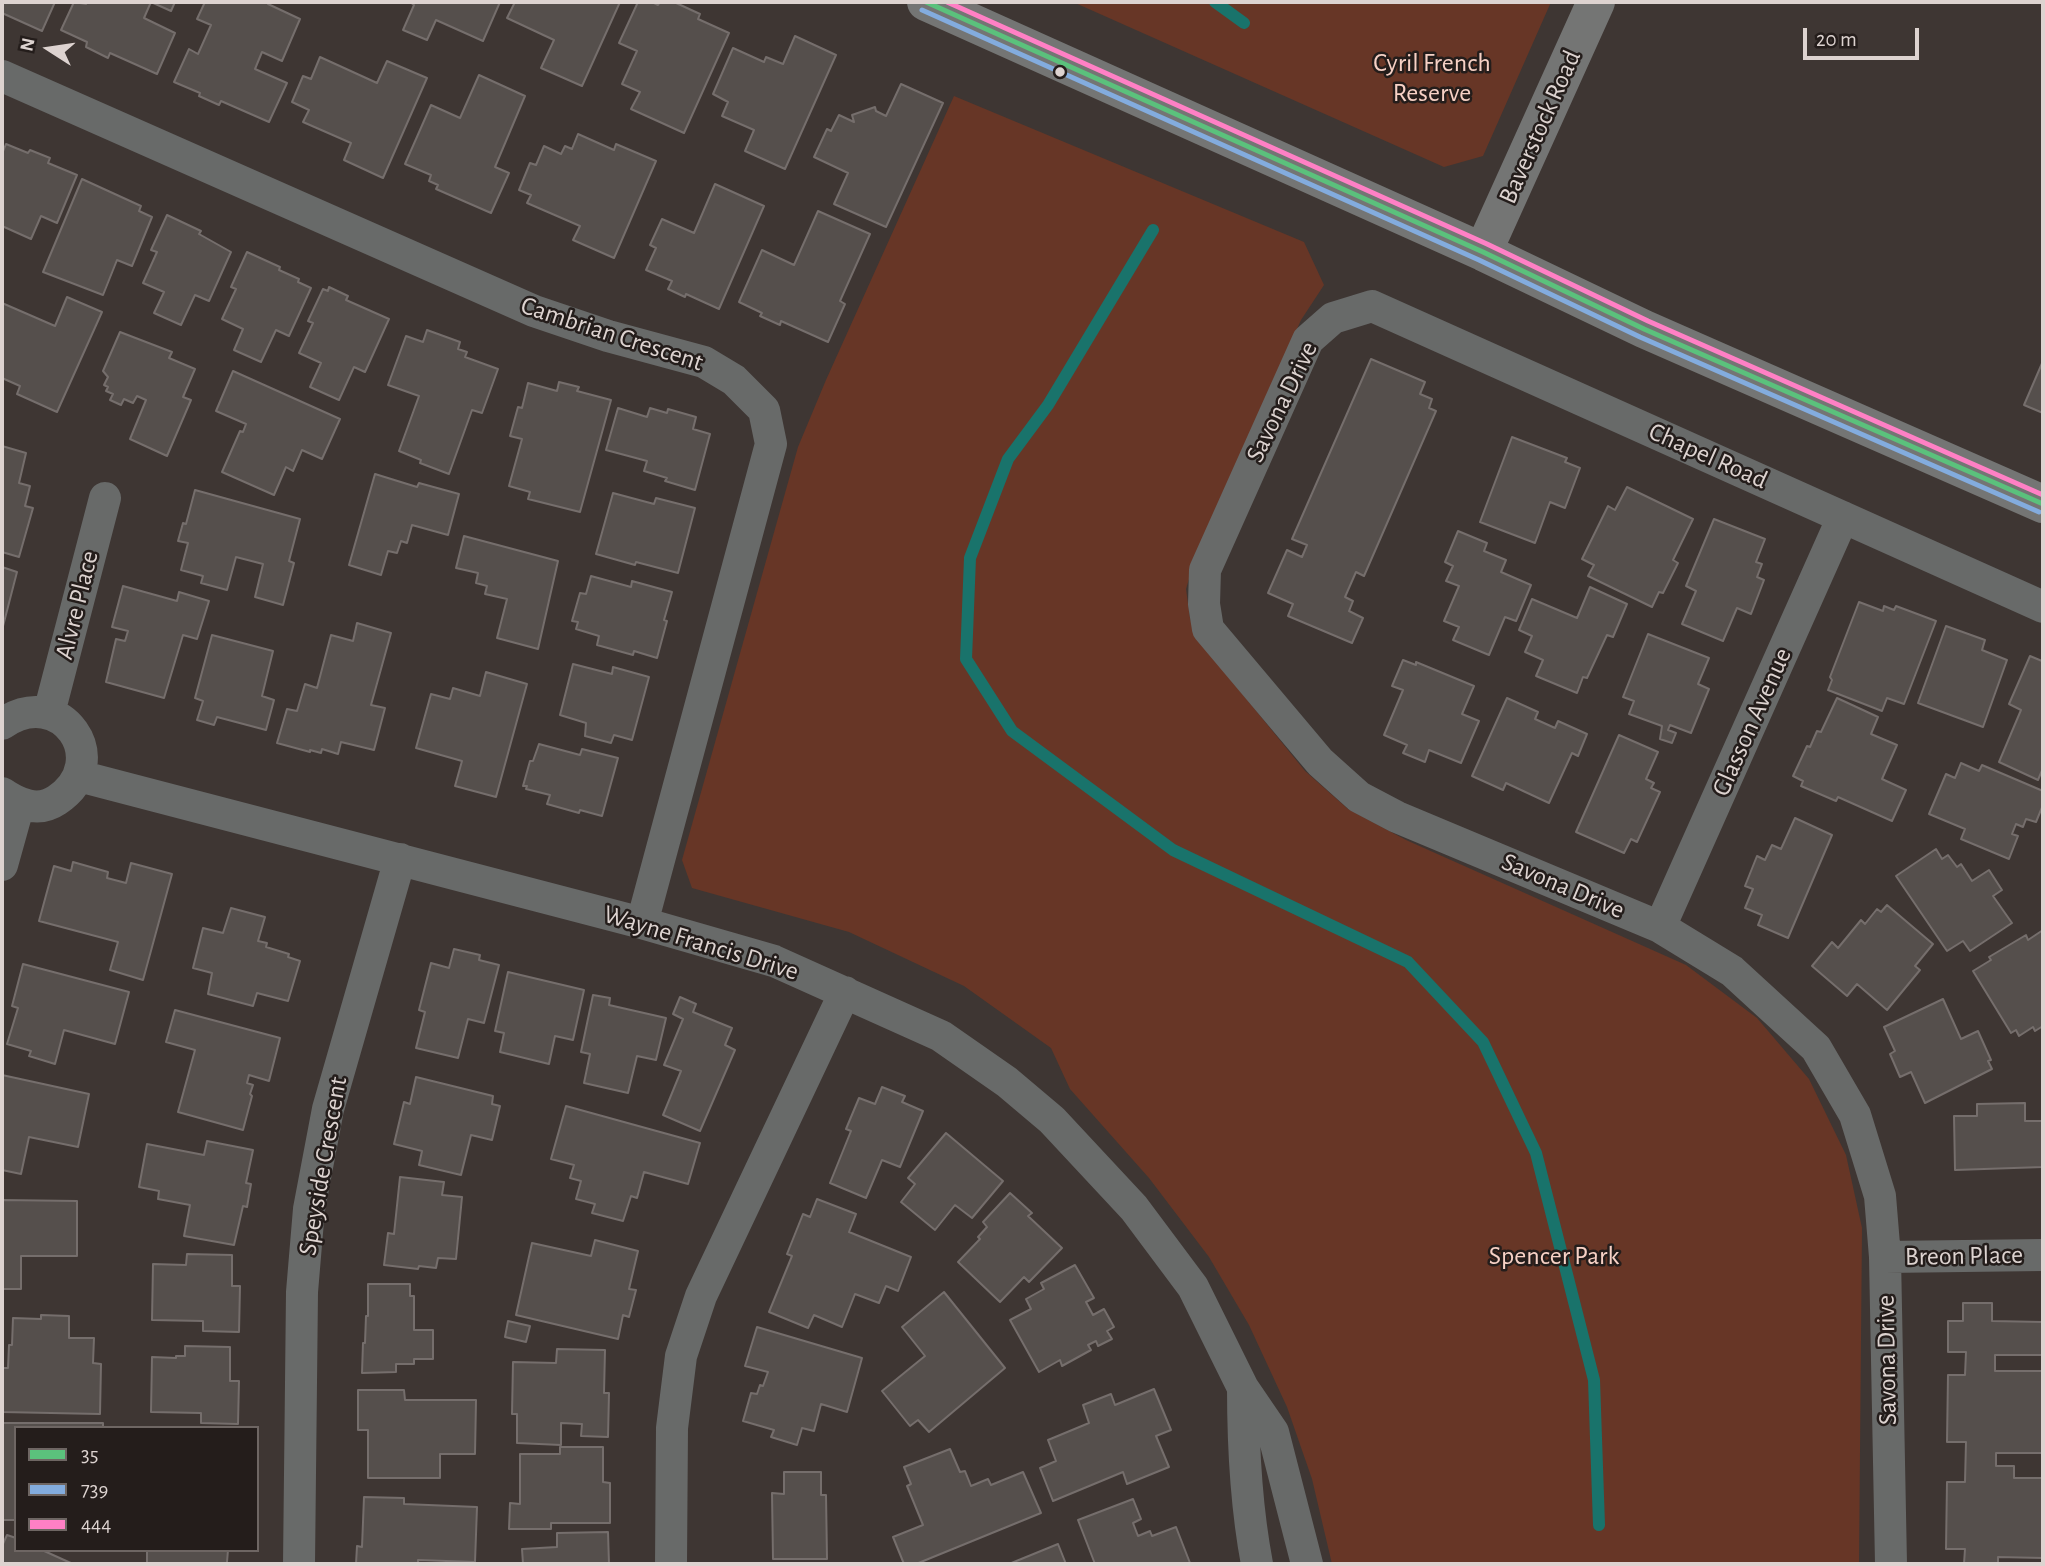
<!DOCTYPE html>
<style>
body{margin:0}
#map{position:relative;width:2045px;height:1566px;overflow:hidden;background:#3e3633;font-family:"Alegreya Sans",sans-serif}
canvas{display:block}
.frame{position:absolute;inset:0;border:4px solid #ddd3d0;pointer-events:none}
.legend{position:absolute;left:14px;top:1426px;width:245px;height:126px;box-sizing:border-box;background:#241d1b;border:2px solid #6e6663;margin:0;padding:9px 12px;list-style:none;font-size:21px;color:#ddd3d0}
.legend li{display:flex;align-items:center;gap:14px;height:35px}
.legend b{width:35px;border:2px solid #6e6663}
.north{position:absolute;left:14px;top:14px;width:70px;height:70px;-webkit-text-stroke:5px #241d1b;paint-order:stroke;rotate:282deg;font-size:19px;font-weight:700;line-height:28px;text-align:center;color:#ddd3d0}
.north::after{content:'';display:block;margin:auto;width:24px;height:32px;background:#ddd3d0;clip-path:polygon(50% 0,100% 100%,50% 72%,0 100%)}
.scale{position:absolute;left:1803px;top:28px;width:116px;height:32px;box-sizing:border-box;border:4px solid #ddd3d0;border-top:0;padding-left:9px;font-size:21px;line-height:24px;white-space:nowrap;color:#ddd3d0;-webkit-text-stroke:5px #241d1b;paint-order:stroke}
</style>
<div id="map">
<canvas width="2045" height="1566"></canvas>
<div class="frame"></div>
<ul class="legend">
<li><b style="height:9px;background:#5bc17c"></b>35</li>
<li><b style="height:9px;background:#83acde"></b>739</li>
<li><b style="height:9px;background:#ff80c5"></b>444</li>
</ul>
<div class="north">N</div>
<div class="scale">20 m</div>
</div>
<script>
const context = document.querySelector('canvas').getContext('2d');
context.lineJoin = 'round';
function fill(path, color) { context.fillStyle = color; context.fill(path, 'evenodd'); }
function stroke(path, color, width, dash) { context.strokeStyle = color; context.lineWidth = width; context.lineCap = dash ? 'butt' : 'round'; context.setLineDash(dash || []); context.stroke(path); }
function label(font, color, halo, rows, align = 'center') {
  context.font = font + ' "Alegreya Sans",sans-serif'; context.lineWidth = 5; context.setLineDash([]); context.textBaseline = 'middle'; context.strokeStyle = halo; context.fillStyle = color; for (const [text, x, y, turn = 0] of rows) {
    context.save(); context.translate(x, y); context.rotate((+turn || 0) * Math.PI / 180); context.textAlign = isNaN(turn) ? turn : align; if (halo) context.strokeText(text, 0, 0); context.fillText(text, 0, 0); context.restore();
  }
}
const green = new Path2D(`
 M1073,2H1551L1483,156L1444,167Z
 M954,96L1304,242L1324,285L1301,320L1198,549L1186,589L1190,618L1196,637L1305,771L1348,809L1406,840L1686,965L1757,1018L1809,1079L1846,1155L1862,1228L1859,1564H1332L1312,1479L1287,1407L1249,1325L1209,1257L1149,1178L1070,1089L1051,1048L964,986L849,932L692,888L682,860L798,447L826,380Z`);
const stream = new Path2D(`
 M1215,2L1244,23
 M1153,230L1048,405L1008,459L970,558L966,659L1012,731L1173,850L1408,962L1483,1042L1536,1153L1594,1380L1599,1525`);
const building = new Path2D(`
 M2,2H55L42,31L2,13Z
 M74,2L86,4L87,2H151L144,18L175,33L157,74L110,53L108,58L86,47L87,42L61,30Z
 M151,2H175L171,11Z
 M205,2H269L268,4L300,19L282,61L262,52L255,69L287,83L269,122L221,101L219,105L199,96L200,93L174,82L189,49L198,54L211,25L197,19Z
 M410,2H500L483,41L436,20L427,40L403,30L414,5Z
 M515,2H620L582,86L541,68L554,40L507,18Z
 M638,2H652L658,5L660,2H674L700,14L698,19L729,33L684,133L631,109L640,92L622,84L637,51L619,43Z
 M795,36L836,55L785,169L745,151L754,130L722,116L728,102L713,94L733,48L764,62L766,57L783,64Z
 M320,57L377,83L387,61L427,78L383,178L344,160L351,143L303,122L309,110L292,102L303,76L311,79Z
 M479,75L525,96L495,167L509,173L491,213L436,189L438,185L429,181L431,175L405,164L431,105L460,118Z
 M901,84L943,103L886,227L834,204L848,173L814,157L827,129L831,131L839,115L854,122L852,115L875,107L876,111L886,116Z
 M578,134L614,150L616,144L656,161L614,258L573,240L580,226L527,203L531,195L519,190L530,163L536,165L544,146L561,154L565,146L572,149Z
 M6,144L28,153L30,150L50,158L48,163L77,175L57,223L41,216L31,239L2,226V154Z
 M82,179L141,206L139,211L152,217L132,266L117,260L103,295L43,272Z
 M715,184L764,206L719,309L686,294L685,297L668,289L672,281L646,270L656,248L650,245L662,219L694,233Z
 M818,211L870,234L840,301L845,304L828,342L781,321L780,325L760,316L762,313L739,302L762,250L794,265Z
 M167,215L201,231L199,234L231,252L209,301L195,295L181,325L154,313L164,292L143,283L157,252L151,250Z
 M247,252L280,267L279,270L299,279L298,282L311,288L289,336L276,330L261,362L234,350L243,329L222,319L236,289L231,287Z
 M329,287L348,296L346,300L389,319L365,372L354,367L339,400L310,387L321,363L299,353L313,323L308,321L323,289L328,291Z
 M67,297L102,312L57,412L17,394L20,386L2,378V303L55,326Z
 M427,330L460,342L458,349L467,352L465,357L498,369L482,413L472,410L449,474L420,463L421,460L399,451L419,396L388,385L406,336L423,342Z
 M120,332L172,352L169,358L195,369L183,397L191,400L167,456L130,439L146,400L137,396L133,403L124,399L121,405L110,400L113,394L106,391L108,387L104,385L108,377L103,371Z
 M1371,359L1425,382L1420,394L1432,399L1429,408L1436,411L1364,576L1356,572L1345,597L1353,601L1349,611L1363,618L1352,643L1288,616L1293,604L1268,593L1287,550L1302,557L1307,545L1292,539Z
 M2043,361V413L2024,405Z
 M233,371L340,419L322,459L302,450L293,471L286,467L274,495L222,472L240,431L243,432L246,424L216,411Z
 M559,382L579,387L577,391L611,400L580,512L528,499L530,492L509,486L522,439L510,436L518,407L522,408L528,383L557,391Z
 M618,408L647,417L650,408L667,413L668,409L696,417L693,429L710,434L695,490L665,481L667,478L644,471L647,461L606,450Z
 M1512,437L1567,458L1565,462L1580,468L1565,508L1550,502L1535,543L1480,522Z
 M2,446L26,453L19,483L30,486L25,506L33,508L19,557L2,552Z
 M375,474L417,487L419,483L459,494L448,535L412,525L407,543L401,541L397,553L388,551L381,575L349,565Z
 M1627,487L1693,519L1673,560L1678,563L1663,593L1659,592L1652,607L1588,576L1594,565L1582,559L1608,506L1615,510Z
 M195,490L300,519L289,561L294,563L283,605L255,597L263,564L236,557L227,590L201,583L203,576L181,570L188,543L178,541L183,523L186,524Z
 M613,493L654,504L656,498L695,508L678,573L636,562L635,565L596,554Z
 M1714,519L1765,539L1756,562L1762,564L1757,577L1764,580L1751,614L1737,608L1723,641L1682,624L1696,591L1686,586Z
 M1458,531L1487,543L1484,551L1506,560L1501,572L1531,585L1516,621L1505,617L1489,655L1453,640L1459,627L1444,621L1459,586L1446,581L1453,566L1445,562Z
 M464,536L558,561L538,649L497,638L507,599L485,594L487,586L476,583L478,573L456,568Z
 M2,567L17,572L2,630Z
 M591,576L631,587L632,581L672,592L664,620L667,621L657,658L634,651L633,655L597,645L599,636L576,629L578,622L572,621L580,593L586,594Z
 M123,586L177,601L179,592L209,601L197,639L183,635L164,698L106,682L116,639L125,641L128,631L112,627Z
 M1590,587L1627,604L1613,637L1607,635L1587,678L1583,677L1577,693L1536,676L1543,660L1525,652L1532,636L1519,630L1532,599L1577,618Z
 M1859,602L1883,611L1884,606L1894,610L1896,606L1936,621L1904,704L1887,698L1882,711L1828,690L1832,680L1830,677Z
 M357,623L391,633L371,705L385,708L374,750L341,742L338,754L322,749L321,753L310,750V752L277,743L287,709L297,711L305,684L317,688L331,635L353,641Z
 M1946,626L1985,640L1982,650L2007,660L1983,727L1918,703Z
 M1648,634L1709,658L1698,684L1709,689L1691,733L1670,725L1668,730L1676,733L1672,743L1660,739L1662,726L1629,714L1634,701L1623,697Z
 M212,635L273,651L262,696L274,700L266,730L217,717L214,725L197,720L203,701L195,698Z
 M2030,656L2042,661L2043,659V768L2038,780L1999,762L2021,710L2009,704Z
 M1403,660L1416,665V662L1474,686L1462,714L1479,721L1461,763L1429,750L1425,762L1403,753L1407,745L1384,735L1403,690L1392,686Z
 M573,664L612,674L613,667L649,677L632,740L614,735L611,743L585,736L586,723L560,715Z
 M486,672L527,684L496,797L455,786L462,761L416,748L431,694L450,699L453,688L480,696Z
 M1507,698L1538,712L1535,719L1555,728L1558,721L1587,734L1578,756L1572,753L1549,803L1506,783L1503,790L1472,776Z
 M1837,698L1878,717L1871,734L1897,745L1882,779L1906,790L1892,821L1838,797L1836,801L1801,786L1803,781L1793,776L1807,746L1810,747L1817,731L1821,732Z
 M1619,735L1658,752L1646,779L1654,783L1651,788L1660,792L1637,842L1631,839L1624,853L1576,832Z
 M539,744L580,755L582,749L618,758L602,816L580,810L579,813L547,804L550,795L526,789L527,786H523L530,761H533Z
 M1961,763L1979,771L1982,765L2043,791V805L2036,822L2026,819L2023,827L2016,824L2012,834L2018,836L2009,859L1961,839L1965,829L1929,814L1946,774L1955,778Z
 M1795,818L1832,835L1788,938L1758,925L1762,915L1745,908L1753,889L1745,886L1757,856L1765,860L1772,845L1781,849Z
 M1936,849L1942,859L1948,855L1957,867L1961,864L1972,881L1989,870L2002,890L1993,896L2012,923L1970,951L1963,941L1947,951L1896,876Z
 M73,862L108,872L107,878L126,883L131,863L172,874L143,980L110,970L118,942L39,921L54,866L71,871Z
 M1887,905L1933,944L1915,966L1920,970L1887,1010L1857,984L1847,996L1812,966L1832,942L1838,948L1861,920L1865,924L1877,909L1881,912Z
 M231,908L265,917L258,941L267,943L266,947L289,954L288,957L300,961L288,1001L257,993L253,1006L208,994L212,973L193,968L203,928L223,933Z
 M2043,930V1026L2035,1031L2033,1027L2019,1036L2016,1030L2011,1033L1973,971L1991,960L1989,957L2026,935L2028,940Z
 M454,949L480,955L479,960L499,965L484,1023L468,1019L458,1058L416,1048L425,1012L419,1010L431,963L449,968Z
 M23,964L129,992L115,1044L64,1030L55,1064L29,1056L31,1051L7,1044L18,1008L12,1006Z
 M508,972L584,990L573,1040L555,1036L549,1064L500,1052L504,1033L495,1031Z
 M593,995L610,998L609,1005L666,1018L656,1060L637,1056L628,1093L584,1083L590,1054L581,1052Z
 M680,997L696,1004L693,1012L732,1028L725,1045L735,1050L700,1131L663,1115L681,1071L664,1065L683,1019L673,1014Z
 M1943,999L1961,1039L1978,1031L1991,1060L1988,1061L1992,1069L1925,1103L1911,1072L1900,1077L1890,1054L1895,1051L1884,1027Z
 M175,1010L280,1038L269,1081L249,1075L247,1083L253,1085L250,1094L252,1096L243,1130L178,1112L195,1050L166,1042Z
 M2,1075L89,1094L78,1147L29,1137L21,1174L2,1170Z
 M416,1077L493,1096L492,1104L500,1106L492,1140L471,1135L461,1175L419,1165L422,1151L394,1144L404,1102L410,1104Z
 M882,1087L905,1096L902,1102L923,1111L900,1167L882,1160L866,1198L830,1183L851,1131L846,1129L859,1098L875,1104Z
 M2025,1103V1121H2043V1167L1955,1170L1954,1116H1977V1104Z
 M566,1106L700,1143L688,1184L644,1172L637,1198L631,1196L623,1221L592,1213L595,1204L576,1199L581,1181L570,1178L574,1165L551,1159Z
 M946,1133L1003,1181L972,1218L955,1205L935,1230L901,1202L915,1184L908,1178Z
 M207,1141L253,1150L246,1183L251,1184L247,1207L243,1206L234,1245L184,1236L190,1205L158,1199L159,1191L139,1187L147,1144L204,1155Z
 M400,1177L444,1182L442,1195L462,1197L456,1259L438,1258L436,1268L419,1266L418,1269L384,1265L388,1233L394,1234Z
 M1010,1193L1032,1213L1028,1216L1062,1248L1029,1282L1024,1277L1000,1302L958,1262L980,1239L978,1237L987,1227L983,1222Z
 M817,1199L856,1214L849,1232L911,1257L898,1291L886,1286L879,1303L855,1294L842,1327L814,1315L808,1328L769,1312L792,1256L787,1254L803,1214L810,1217Z
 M2,1200L77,1201V1256H21V1289H2Z
 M595,1240L638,1251L629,1289L636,1290L629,1317L623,1315L618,1339L516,1315L532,1243L591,1256Z
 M187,1254L232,1255V1286H240L239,1332L203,1331V1321L152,1320L153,1264L186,1265Z
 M1075,1265L1094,1298L1086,1302L1093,1315L1104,1309L1114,1327L1107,1331L1112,1339L1098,1346L1096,1341L1088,1345L1091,1350L1062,1366L1060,1360L1039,1372L1010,1320L1031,1309L1026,1299L1044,1289L1041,1283Z
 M368,1284H410V1296H414V1330H433V1359H414V1364H396V1372L362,1373L363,1343H365L366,1316H368Z
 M944,1292L1005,1368L929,1432L918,1420L910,1426L882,1391L925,1356L902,1327Z
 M1963,1303H1992V1321L2043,1322V1355H1995V1371H2043V1453H1996V1466H2014V1478H2043V1558L1998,1557V1564H1964L1965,1549H1946L1947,1482H1965L1966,1442H1947L1948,1375H1965L1966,1352H1948V1321H1963Z
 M41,1315L69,1316V1338H94L93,1363L101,1364L100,1414L2,1412V1368H8L9,1345H12L13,1318L41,1319Z
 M508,1321L530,1326L526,1342L505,1337Z
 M757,1327L862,1358L847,1412L821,1404L814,1431L802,1428L797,1445L771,1437L774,1430L743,1421L751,1393L757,1394L760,1385L763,1386L768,1372L745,1366Z
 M185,1346L230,1347V1381H239L238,1424L201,1423V1413L151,1412L152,1357L176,1358V1356H185Z
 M557,1349L605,1350L604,1393H609L608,1437L581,1436L582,1424L561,1423V1445L517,1443V1414H512L513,1362L556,1363Z
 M1154,1389L1171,1430L1156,1436L1169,1467L1127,1484L1123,1472L1053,1501L1040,1468L1056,1461L1048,1440L1089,1423L1083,1405L1111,1394L1115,1405Z
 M358,1390H404L405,1400H476L475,1454H440V1478H368V1430H358Z
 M2,1423H103V1428H16V1520H2Z
 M560,1447H603V1482L610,1483V1523H551V1529H509L510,1503L520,1504V1454H560Z
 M950,1449L960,1472L965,1471L971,1486L988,1479L991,1485L1023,1472L1041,1513L916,1564H904L893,1537L923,1525L907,1486L911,1484L904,1467Z
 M784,1472H821V1495H826L827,1559H773L772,1493L784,1494Z
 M364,1497L404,1498V1504L477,1507L475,1562L418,1560V1564H356L357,1546L362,1547Z
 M1133,1499L1141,1519L1133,1523L1138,1536L1150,1531L1152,1536L1176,1527L1190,1563L1095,1564L1078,1520Z
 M608,1532L609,1564H523L522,1549L557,1547V1533Z
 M7,1535L16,1538V1550H42L73,1564H2V1546Z
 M1058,1544L1066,1564H1009Z
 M147,1550H228L227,1562L230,1564H147Z`);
const street = new Path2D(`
 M2,76L534,311L608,336L704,362L734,380L764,410L771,444L642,923
 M49,713L105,498
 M2,724C61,682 115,761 57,800C38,813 18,804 2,793
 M79,776L642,923L774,961L941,1036L1007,1082L1052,1120L1134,1208L1193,1287L1243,1388L1273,1432L1307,1564
 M2,865L19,804
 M1660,927L1843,517
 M1885,1257L2043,1255
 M1243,1388C1243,1447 1246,1506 1257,1564
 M299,1564L302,1292L309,1209L328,1109L400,859
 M671,1564L672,1428L681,1356L701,1296L845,992
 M1891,1564L1885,1257L1880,1196L1855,1115L1816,1048L1732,971L1660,927L1397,817L1359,797L1320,762L1208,629L1204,604L1205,570L1308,340L1333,318L1372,306L2043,607`);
const secondary = new Path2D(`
 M926,2L1483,252L1644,329L2043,504
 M1483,252L1596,2`);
const bus1 = new Path2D(`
 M926,2L1483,252L1644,329L2043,504`);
const bus2 = new Path2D(`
 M922,10L1479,260L1640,337L2039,512`);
const bus3 = new Path2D(`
 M947,2L1487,244L1648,321L2043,495`);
const markers = [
 [1060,72,6,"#ddd3d0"]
];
const parkNames = [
 ["Cyril French",1432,63],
 ["Reserve",1432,93],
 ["Spencer Park",1554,1256]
];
const streetNames = [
 ["Baverstock Road",1540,127,-66],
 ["Cambrian Crescent",612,334,18],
 ["Savona Drive",1282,402,-64],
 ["Chapel Road",1708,456,24],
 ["Alvre Place",77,605,-76],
 ["Glasson Avenue",1752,722,-66],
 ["Savona Drive",1563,886,23],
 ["Wayne Francis Drive",701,943,17],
 ["Speyside Crescent",323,1166,-80],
 ["Breon Place",1964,1256,-1],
 ["Savona Drive",1887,1360,-91]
];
fill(green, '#673626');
stroke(stream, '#19736b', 12);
fill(building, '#554f4c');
stroke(building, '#756e6c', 2);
stroke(street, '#686a69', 32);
stroke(secondary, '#747574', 38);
stroke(bus1, '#5bc17c', 5);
stroke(bus2, '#83acde', 5);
stroke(bus3, '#ff80c5', 5);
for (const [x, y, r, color] of markers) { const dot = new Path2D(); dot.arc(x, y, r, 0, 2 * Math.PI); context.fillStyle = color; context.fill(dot); stroke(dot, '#241d1b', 2.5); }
label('26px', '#f7d1c5', '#241d1b', parkNames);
label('26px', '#ddd3d0', '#241d1b', streetNames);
</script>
